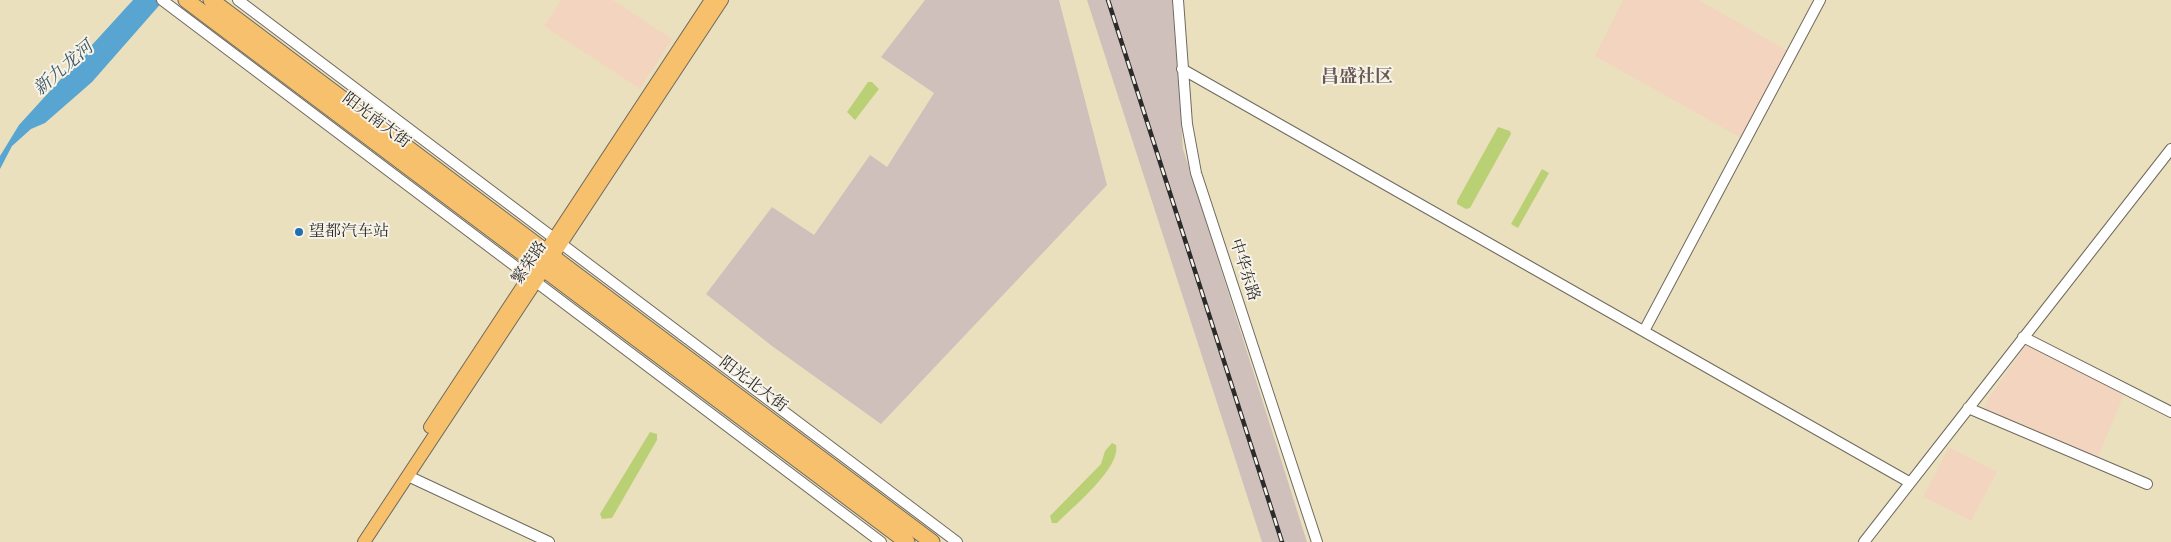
<!DOCTYPE html>
<meta charset="utf-8">
<style>
body{margin:0}
canvas{display:block;background:#eae0be}
</style>
<canvas width="2171" height="542"></canvas>
<script>
const context = document.querySelector('canvas').getContext('2d');
context.lineJoin = 'round';
function fill(path, color) { context.fillStyle = color; context.fill(path, 'evenodd'); }
function stroke(path, color, width, dash) { context.strokeStyle = color; context.lineWidth = width; context.lineCap = dash ? 'butt' : 'round'; context.setLineDash(dash || []); context.stroke(path); }
function label(font, color, halo, rows, align = 'center') {
  context.font = font + ' "Libre Bodoni","Noto Serif SC",serif'; context.lineWidth = 4; context.setLineDash([]); context.textBaseline = 'middle'; context.strokeStyle = halo; context.fillStyle = color; for (const [text, x, y, turn = 0] of rows) {
    context.save(); context.translate(x, y); context.rotate((+turn || 0) * Math.PI / 180); context.textAlign = isNaN(turn) ? turn : align; if (halo) context.strokeText(text, 0, 0); context.fillText(text, 0, 0); context.restore();
  }
}
const built = new Path2D(`
 M561,0H613L672,39L640,89L544,26Z
 M1623,0H1699L1788,51L1741,138L1595,56Z
 M2028,342L2125,392L2098,457L1984,409L1988,399Z
 M1949,447L1997,472L1971,521L1923,497Z`);
const industrial = new Path2D(`
 M925,0H1059L1107,185L881,424L772,346L706,294L772,207L814,235L870,155L887,167L934,93L881,57Z
 M1087,0H1172L1183,149L1307,542H1262Z`);
const green = new Path2D(`
 M868,82H872L879,89L855,120L847,112Z
 M1498,127L1510,131L1511,134L1470,208L1466,209L1457,204V201Z
 M1542,169L1549,173L1518,228L1511,224Z
 M650,432L657,434V440L612,518L602,519L600,514Z
 M1112,443L1116,445C1121,468 1073,507 1057,523H1052L1050,516L1101,464L1105,451Z`);
const water = new Path2D(`
 M133,0H164L92,82L45,123L31,129L12,146L0,169V156L19,125Z`);
const minor = new Path2D(`
 M162,0L881,542
 M238,0L957,542
 M1178,0L1187,124L1196,173L1317,542
 M1182,69L1909,482
 M1644,331L1820,0
 M2023,337L2171,412
 M1968,408L2147,484
 M408,476L549,542
 M1864,542L2171,149`);
const major = new Path2D(`
 M430,427L711,0
 M364,542L722,0`);
const highway = new Path2D(`
 M186,0L907,542
 M211,0L932,542`);
const rail = new Path2D(`
 M1108,0L1282,542`);
const markers = [
 [299,232,5,"#1f6fb2"]
];
const streetNames = [
 ["阳光南大街",376,121,37],
 ["繁荣路",530,263,-56],
 ["中华东路",1244,270,72],
 ["阳光北大街",753,385,37]
];
const poiNames = [
 ["望都汽车站",309,232]
];
const waterNames = [
 ["新九龙河",64,69,-41]
];
const neighbourhoodNames = [
 ["昌盛社区",1357,78]
];
fill(built, '#f3d4bf');
fill(industrial, '#cfc0bb');
fill(green, '#bad075');
fill(water, '#58a5d1');
stroke(minor, '#6e6a5e', 12);
stroke(major, '#6e6a5e', 14);
stroke(highway, '#6e6a5e', 17);
stroke(minor, '#fff', 10);
stroke(major, '#f7c06c', 12);
stroke(highway, '#f7c06c', 15);
stroke(rail, '#2b2b2b', 4.5);
stroke(rail, '#f7f3e8', 2.5, [8]);
for (const [x, y, r, color] of markers) { const dot = new Path2D(); dot.arc(x, y, r, 0, 2 * Math.PI); context.fillStyle = color; context.fill(dot); stroke(dot, '#f7f3e8', 2); }
label('16px', '#2b2b2b', '#f7f3e8', streetNames);
label('16px', '#2b2b2b', '#f7f3e8', poiNames, 'left');
label('italic 18px', '#3b5665', '#f7f3e8', waterNames);
label('bold 18px', '#6a5854', '#f7f3e8', neighbourhoodNames);
</script>
